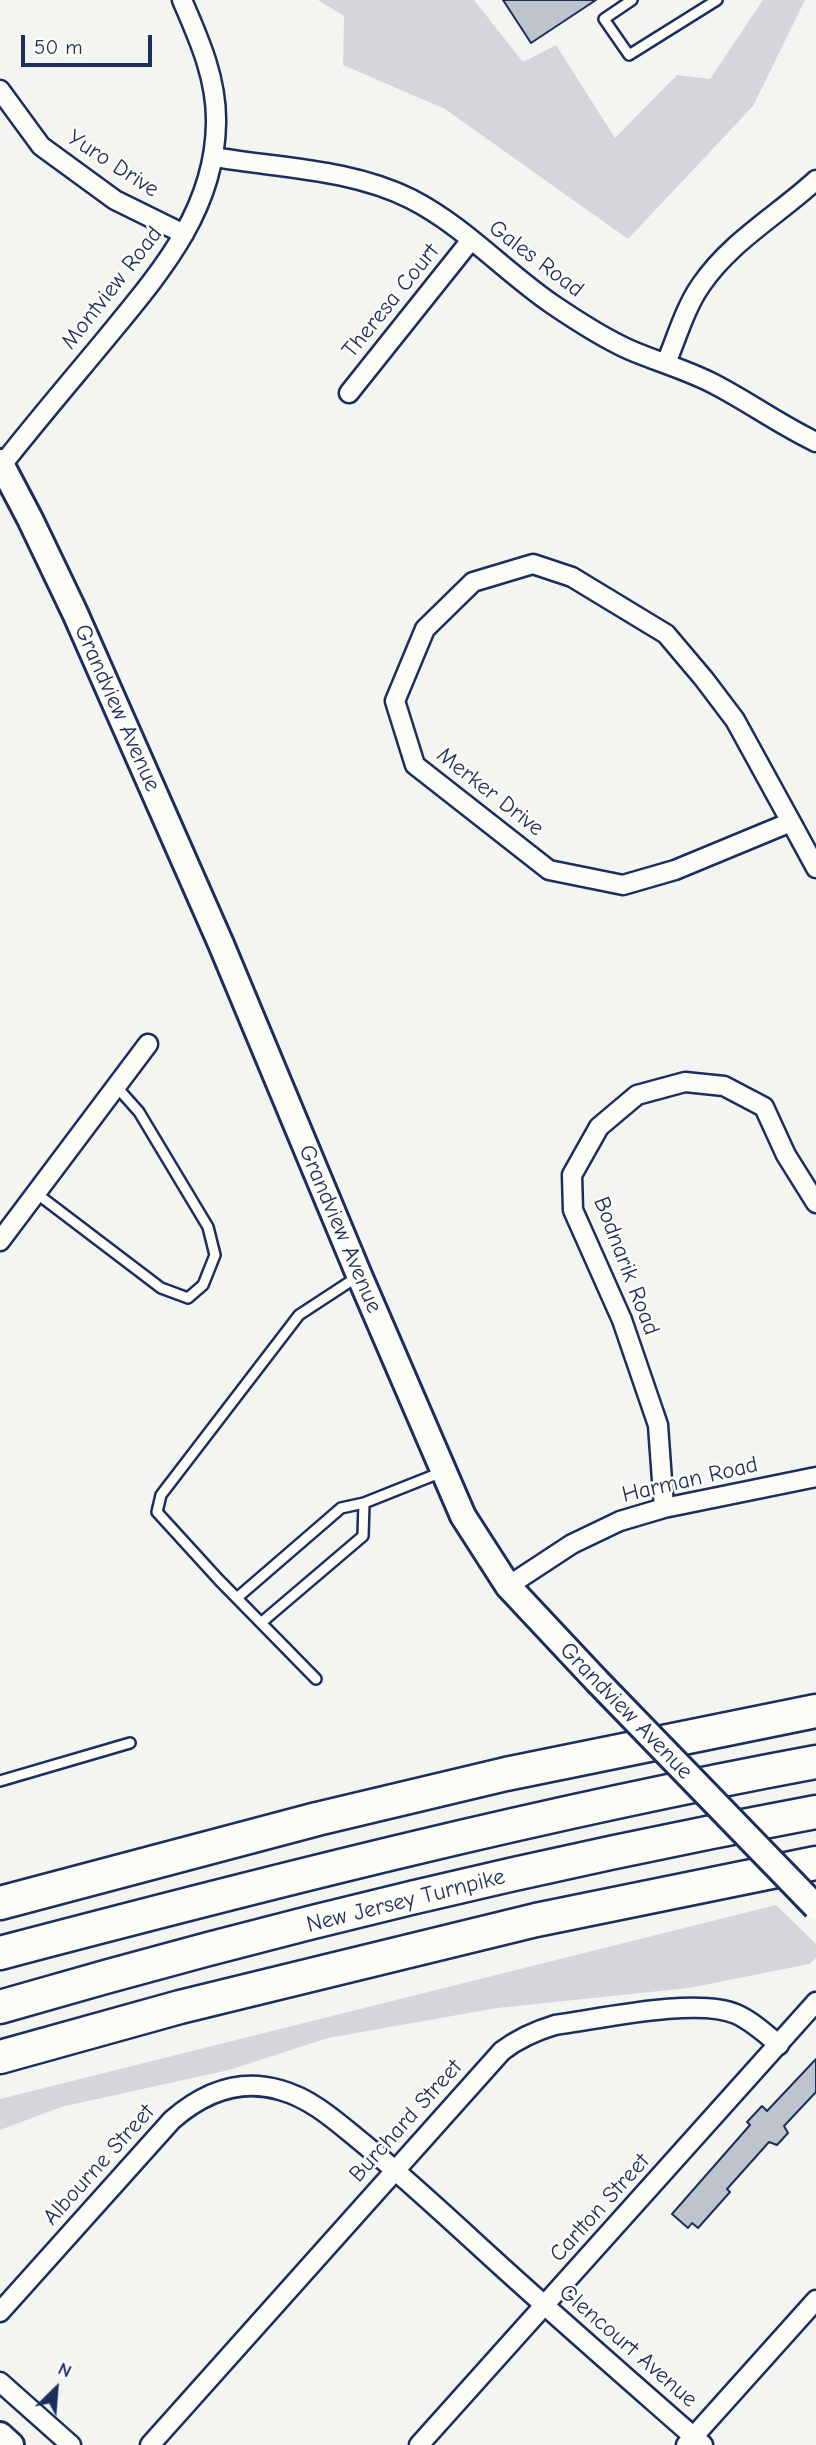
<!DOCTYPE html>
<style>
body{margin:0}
#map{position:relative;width:816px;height:2445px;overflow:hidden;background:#f4f4f1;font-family:"Comic Neue",sans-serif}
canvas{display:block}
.north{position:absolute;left:21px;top:2354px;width:70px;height:70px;-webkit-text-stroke:5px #fdfcf7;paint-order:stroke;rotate:25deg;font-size:19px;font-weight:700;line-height:28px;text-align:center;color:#1b2f5e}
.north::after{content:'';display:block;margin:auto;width:24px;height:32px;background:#1b2f5e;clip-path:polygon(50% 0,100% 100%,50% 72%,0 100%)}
.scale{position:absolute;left:21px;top:35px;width:131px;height:32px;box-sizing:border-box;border:4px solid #1b2f5e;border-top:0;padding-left:9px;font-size:21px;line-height:24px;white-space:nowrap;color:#1b2f5e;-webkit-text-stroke:5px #fdfcf7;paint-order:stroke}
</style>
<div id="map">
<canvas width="816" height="2445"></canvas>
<div class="north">N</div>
<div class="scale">50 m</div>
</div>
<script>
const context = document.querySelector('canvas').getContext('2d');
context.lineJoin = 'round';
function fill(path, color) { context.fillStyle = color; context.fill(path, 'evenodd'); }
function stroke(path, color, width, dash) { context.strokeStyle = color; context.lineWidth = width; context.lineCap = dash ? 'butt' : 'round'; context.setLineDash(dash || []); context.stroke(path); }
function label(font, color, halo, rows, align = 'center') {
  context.font = font + ' "Comic Neue",sans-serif'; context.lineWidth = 5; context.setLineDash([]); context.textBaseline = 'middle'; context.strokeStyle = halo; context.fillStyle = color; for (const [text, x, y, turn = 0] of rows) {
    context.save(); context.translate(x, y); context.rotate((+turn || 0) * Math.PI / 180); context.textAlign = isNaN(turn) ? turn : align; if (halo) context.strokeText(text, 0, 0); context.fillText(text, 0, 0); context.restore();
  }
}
const green = new Path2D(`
 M318,0H474L523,62L556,45L615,138L677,75L710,79L763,0H805L753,106L628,239L445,109L343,65L344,16Z
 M776,1905L816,1944V1958L809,1964L689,1988L497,2008L328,2038L229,2070L61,2107L0,2130V2099Z`);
const building = new Path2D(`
 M503,0H596L531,43Z
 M816,2059V2092L784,2126L788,2133L777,2145L769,2142L727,2189L730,2192L698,2228L692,2223L688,2228L672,2214L750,2125L747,2122L762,2106L767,2111Z`);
const lane = new Path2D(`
 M632,0L604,19L629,55L717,0
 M36,1193L161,1288L188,1298L203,1285L215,1255L208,1227L139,1112L115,1085
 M238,1597L341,1508L364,1503L442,1472
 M262,1622L363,1536L364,1503
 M316,1679L219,1580L157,1512L161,1495L299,1315L357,1277
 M0,1781L130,1743`);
const street = new Path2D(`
 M0,90L41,146L115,200L184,234
 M214,157C279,168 352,169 411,199C464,226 504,271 552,304C577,321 603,338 630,350C658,362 687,370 714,384C749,402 780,425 816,442
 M666,363C677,337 685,308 701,285C731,241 778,215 816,180
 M349,393L471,240
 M2,465C35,423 70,382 104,341C158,275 215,212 216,123C217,79 199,39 182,0
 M533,564L572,577L666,634L704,679L735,720L791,822L675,870L623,885L549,870L415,765L395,701L425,629L473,582Z
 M791,822L816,868
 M0,1241L148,1044
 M664,1508L658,1425L622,1320L573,1210L572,1175L599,1127L637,1095L685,1082L724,1086L764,1107L786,1155L816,1203
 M508,1586L572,1544L620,1521L664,1508L816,1477
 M0,2312L172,2120C203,2093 239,2078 280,2090C313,2099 338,2123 364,2144C404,2177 442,2212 480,2247C553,2314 628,2379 703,2445
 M0,2382L71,2445
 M150,2445L502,2051C519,2038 535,2031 555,2025C600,2019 697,1997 736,2014C752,2021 766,2034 779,2045
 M419,2445L816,2002
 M686,2445L816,2300`);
const secondary = new Path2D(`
 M0,462L30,519L75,613L221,944L359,1275L463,1516L508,1586L597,1681
 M0,2435L11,2445`);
const highway = new Path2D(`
 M0,1903L317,1819L506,1774L816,1711
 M0,1953C270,1882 541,1813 816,1762
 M0,2007C268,1929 541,1863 816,1812
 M0,2057L180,2007L536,1920L816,1863`);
const secondaryBridge = new Path2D(`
 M597,1681L816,1907`);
const streetNames = [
 ["Yuro Drive",113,164,33],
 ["Gales Road",536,259,37],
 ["Montview Road",112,288,-52],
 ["Theresa Court",391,301,-51],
 ["Grandview Avenue",117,708,66],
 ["Merker Drive",490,792,38],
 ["Grandview Avenue",340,1229,67],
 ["Bodnarik Road",626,1266,69],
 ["Harman Road",690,1480,-13],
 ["Grandview Avenue",626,1711,46],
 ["New Jersey Turnpike",406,1901,-14],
 ["Burchard Street",406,2121,-48],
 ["Albourne Street",99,2165,-48],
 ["Carlton Street",600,2208,-48],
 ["Glencourt Avenue",628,2346,41]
];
fill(green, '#d4d6db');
fill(building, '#bfc3cc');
stroke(building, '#1b2f5e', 2);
stroke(lane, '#1b2f5e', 14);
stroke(street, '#1b2f5e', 23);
stroke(secondary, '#1b2f5e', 30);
stroke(highway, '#1b2f5e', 37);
stroke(lane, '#fdfcf7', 9);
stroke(street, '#fdfcf7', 18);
stroke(secondary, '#fdfcf7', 24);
stroke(highway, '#fdfcf7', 32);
stroke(secondaryBridge, '#1b2f5e', 30, []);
stroke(secondaryBridge, '#fdfcf7', 24);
label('23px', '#1b2f5e', '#fdfcf7', streetNames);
</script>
